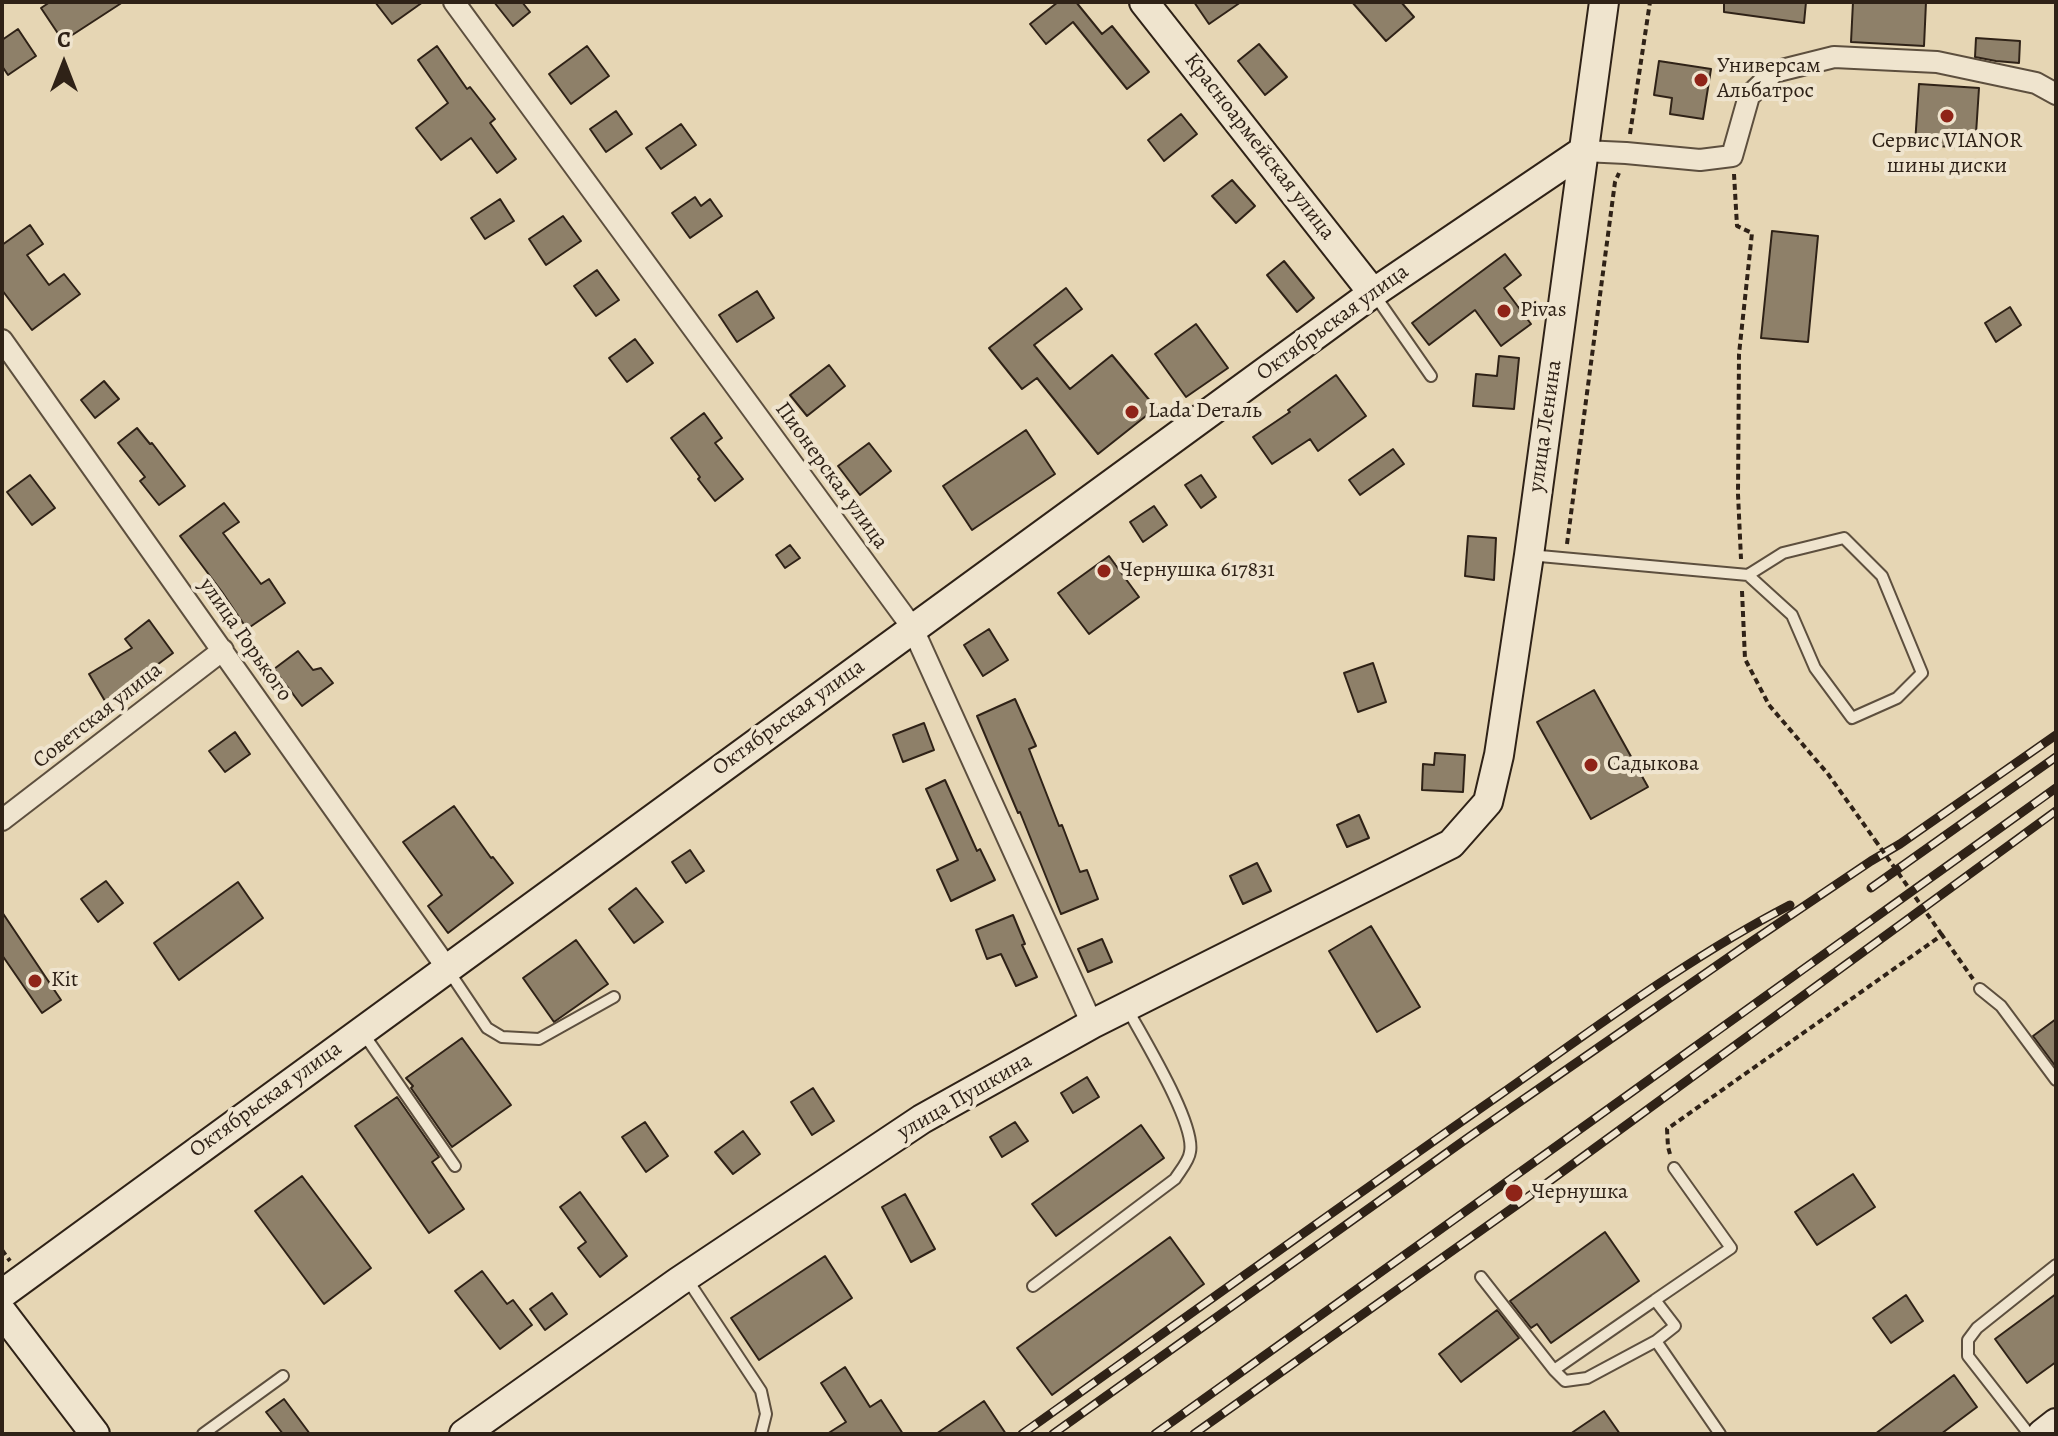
<!DOCTYPE html>
<meta charset="utf-8">
<style>
body{margin:0}
#map{position:relative;width:2058px;height:1436px;overflow:hidden;background:#e6d6b4;font-family:Alegreya,serif}
canvas{display:block}
.frame{position:absolute;inset:0;border:4px solid #2f2217;pointer-events:none}
.north{position:absolute;left:24px;top:24px;width:80px;height:80px;-webkit-text-stroke:6px #efe4ce;paint-order:stroke;rotate:0deg;font-size:22px;font-weight:700;line-height:32px;text-align:center;color:#2f2217}
.north::after{content:'';display:block;margin:auto;width:28px;height:36px;background:#2f2217;clip-path:polygon(50% 0,100% 100%,50% 72%,0 100%)}
</style>
<div id="map">
<canvas width="2058" height="1436"></canvas>
<div class="frame"></div>
<div class="north">С</div>
</div>
<script>
const context = document.querySelector('canvas').getContext('2d');
context.lineJoin = 'round';
function fill(path, color) { context.fillStyle = color; context.fill(path, 'evenodd'); }
function stroke(path, color, width, dash) { context.strokeStyle = color; context.lineWidth = width; context.lineCap = dash ? 'butt' : 'round'; context.setLineDash(dash || []); context.stroke(path); }
function label(font, color, halo, rows, align = 'center') {
  context.font = font + ' Alegreya,serif'; context.lineWidth = 8; context.setLineDash([]); context.textBaseline = 'middle'; context.strokeStyle = halo; context.fillStyle = color; for (const [text, x, y, turn = 0] of rows) {
    context.save(); context.translate(x, y); context.rotate((+turn || 0) * Math.PI / 180); context.textAlign = isNaN(turn) ? turn : align; if (halo) context.strokeText(text, 0, 0); context.fillText(text, 0, 0); context.restore();
  }
}
const building = new Path2D(`
 M50,2H123L63,41L41,8Z
 M375,2H423L392,24Z
 M494,2H522L530,12L513,26Z
 M1058,2H1076L1102,34L1112,26L1149,72L1127,89L1073,22L1046,44L1030,24Z
 M1194,2H1241L1209,24Z
 M1352,2H1401L1414,17L1386,41Z
 M1724,2H1806L1804,23L1724,12Z
 M1853,2H1926L1924,46L1851,42Z
 M18,29L36,56L8,75L2,66V40Z
 M1976,38L2020,41L2019,63L1996,61L1975,57Z
 M1259,44L1287,77L1265,95L1238,61Z
 M437,46L467,89L470,87L495,119L490,123L516,159L497,173L471,138L441,160L416,128L448,103L418,60Z
 M587,46L609,76L571,104L549,74Z
 M1659,61L1711,69L1703,119L1670,114L1672,98L1654,95Z
 M1919,84L1979,88L1975,149L1915,144Z
 M616,111L632,134L606,152L590,129Z
 M1181,114L1197,134L1164,161L1148,140Z
 M681,124L696,145L661,169L646,148Z
 M1232,180L1255,206L1236,223L1212,196Z
 M695,197L701,206L710,199L722,216L690,238L672,213Z
 M500,199L514,221L485,239L471,218Z
 M563,216L581,241L546,265L529,239Z
 M30,225L43,244L27,255L49,285L64,274L80,294L32,330L2,290V245Z
 M1772,231L1818,236L1808,342L1761,338Z
 M1505,254L1521,275L1504,288L1531,324L1501,346L1475,310L1429,345L1412,323Z
 M1284,261L1314,298L1297,312L1267,275Z
 M597,270L619,300L596,316L574,286Z
 M1066,288L1082,309L1034,345L1070,389L1112,355L1156,408L1098,454L1037,378L1022,389L989,348Z
 M757,291L774,318L737,342L719,315Z
 M2010,307L2021,325L1996,342L1985,323Z
 M1196,324L1228,368L1186,397L1155,354Z
 M635,339L653,363L627,382L609,358Z
 M1499,356L1519,358L1514,409L1473,406L1476,374L1497,376Z
 M829,365L845,386L807,416L790,395Z
 M1336,375L1366,416L1318,451L1310,439L1272,464L1253,437L1290,412L1288,410Z
 M104,381L119,399L95,418L81,400Z
 M704,413L722,438L715,443L743,479L715,501L698,479L700,477L671,438Z
 M137,428L150,444L152,443L185,486L159,505L140,481L145,477L118,443Z
 M1026,430L1055,474L972,530L943,486Z
 M869,443L891,471L860,495L838,466Z
 M1393,449L1404,464L1360,495L1349,480Z
 M30,475L55,508L32,525L7,492Z
 M1201,475L1216,497L1201,508L1185,485Z
 M224,503L239,522L223,533L261,584L269,579L285,603L247,629L222,592L180,536Z
 M1154,506L1167,525L1143,542L1130,522Z
 M1468,536L1496,538L1494,580L1465,576Z
 M790,545L800,558L785,568L776,555Z
 M1109,556L1139,597L1089,634L1058,593Z
 M149,620L173,653L122,691L105,701L89,674L132,648L125,639Z
 M989,629L1008,660L983,676L964,645Z
 M298,651L313,670L321,668L333,683L302,706L274,669Z
 M1373,663L1386,702L1358,712L1344,673Z
 M1594,690L1648,787L1591,819L1537,722Z
 M1015,699L1036,746L1029,749L1059,826L1062,825L1080,872L1087,870L1098,899L1061,914L1020,812L1018,813L977,716Z
 M924,723L934,750L903,762L893,735Z
 M235,732L250,754L225,772L209,751Z
 M1435,753L1465,755L1463,792L1422,790L1423,764L1434,765Z
 M945,780L977,851L980,849L995,880L951,901L937,870L958,860L926,789Z
 M454,806L491,858L493,857L513,883L448,933L428,906L442,895L403,842Z
 M1359,815L1369,838L1347,847L1337,825Z
 M690,850L704,871L686,883L672,862Z
 M1257,863L1271,891L1243,904L1230,876Z
 M106,881L123,903L98,922L81,899Z
 M238,882L263,918L179,980L154,943Z
 M636,888L663,922L634,943L609,909Z
 M2,912L61,1000L42,1013L2,955Z
 M1013,915L1025,944L1022,945L1037,977L1016,986L1001,954L987,959L976,930Z
 M1371,926L1420,1007L1377,1032L1329,951Z
 M1102,939L1112,962L1088,972L1078,949Z
 M576,940L608,984L554,1022L523,978Z
 M2056,1019V1067L2033,1036Z
 M462,1038L511,1105L452,1147L411,1088L413,1086L406,1078Z
 M1087,1077L1099,1097L1073,1113L1061,1093Z
 M813,1088L834,1121L812,1135L791,1102Z
 M397,1097L439,1157L432,1162L464,1209L429,1233L355,1126Z
 M645,1122L668,1156L646,1172L622,1137Z
 M1015,1122L1028,1141L1002,1157L990,1137Z
 M1141,1125L1164,1158L1056,1236L1032,1204Z
 M743,1131L760,1154L733,1174L715,1152Z
 M1853,1174L1875,1207L1817,1245L1795,1212Z
 M302,1176L371,1268L324,1304L255,1211Z
 M580,1192L627,1256L600,1277L578,1248L586,1242L560,1207Z
 M905,1194L935,1249L911,1262L882,1207Z
 M1605,1232L1639,1281L1551,1343L1537,1324L1531,1328L1510,1301Z
 M1170,1237L1204,1284L1052,1395L1017,1348Z
 M825,1256L852,1298L759,1360L731,1318Z
 M482,1271L507,1304L513,1300L532,1325L500,1349L455,1291Z
 M552,1293L567,1314L545,1330L530,1309Z
 M2056,1294V1362L2027,1383L1995,1339Z
 M1906,1295L1923,1321L1891,1343L1873,1318Z
 M1497,1310L1519,1338L1461,1382L1439,1354Z
 M845,1367L870,1407L881,1400L903,1434H827L846,1422L821,1383Z
 M1954,1375L1977,1407L1941,1434H1875Z
 M284,1399L310,1434H283L266,1412Z
 M984,1401L1006,1434H936Z
 M1604,1411L1620,1434H1570Z`);
const path = new Path2D(`
 M1630,134L1650,2
 M1734,174L1737,226L1752,233L1739,354L1738,494L1741,559
 M1567,544L1615,182L1619,173
 M1742,591L1745,659L1769,705L1828,774L1875,840
 M1670,1154L1668,1147L1667,1129L1942,935L1973,979
 M2,1250L10,1261`);
const lane = new Path2D(`
 M1374,294L1431,376
 M1529,555L1748,575L1783,553L1844,538L1882,576L1922,673L1897,698L1852,718L1815,668L1792,615L1748,575
 M448,970L487,1028L502,1037L539,1039L614,997
 M1980,989L2001,1006L2056,1080
 M363,1033L455,1166
 M1481,1277L1554,1370
 M687,1279L761,1391L766,1414L761,1434
 M1033,1286L1175,1179C1180,1171 1189,1161 1190,1152C1196,1124 1143,1038 1128,1010
 M1655,1300L1675,1326L1656,1341L1587,1378L1565,1381L1554,1370Z
 M1655,1300L1731,1248L1674,1168
 M1656,1341L1720,1434
 M203,1434L283,1376
 M2029,1434L1968,1356V1340L1977,1328L2056,1265`);
const street = new Path2D(`
 M454,2L912,627L1092,1024
 M1583,151L1626,153L1700,160L1732,156L1749,96L1774,72L1834,57L1937,62L2036,83L2056,94
 M2,340L447,968
 M2,820L223,650`);
const secondary = new Path2D(`
 M1144,2L1373,293
 M2,1294L1373,293L1583,151
 M2,1312L95,1434
 M464,1434L678,1282L922,1119L1092,1024L1451,844L1488,802L1499,755L1529,555L1604,2
 M2042,1434L2056,1423`);
const rail = new Path2D(`
 M1871,888L2056,757
 M1022,1434C1182,1320 1340,1206 1501,1094C1595,1028 1688,958 1790,905
 M1053,1434L1469,1137L1745,946L1871,861L1900,844L2056,735
 M1155,1434L2056,788
 M1194,1434L1521,1202L2056,811`);
const pathBridge = new Path2D(`
 M1875,840L1942,935`);
const markers = [
 [1701,80,8,"#8f2418"],
 [1947,116,8,"#8f2418"],
 [1504,311,8,"#8f2418"],
 [1132,412,8,"#8f2418"],
 [1104,571,8,"#8f2418"],
 [1591,765,8,"#8f2418"],
 [35,981,8,"#8f2418"],
 [1514,1193,10,"#8f2418"]
];
const poiNames = [
 ["Универсам",1717,67],
 ["Альбатрос",1717,92],
 ["Сервис VIANOR",1947,142,"center"],
 ["шины диски",1947,167,"center"],
 ["Pivas",1520,311],
 ["Lada Dеталь",1148,412],
 ["Чернушка 617831",1120,571],
 ["Садыкова",1607,765],
 ["Kit",51,981],
 ["Чернушка",1532,1193]
];
const streetNames = [
 ["Красноармейская улица",1259,147,52],
 ["Октябрьская улица",1333,323,-36],
 ["улица Ленина",1546,426,-82],
 ["Пионерская улица",831,476,54],
 ["улица Горького",245,640,55],
 ["Советская улица",98,716,-38],
 ["Октябрьская улица",789,718,-36],
 ["улица Пушкина",965,1097,-30],
 ["Октябрьская улица",266,1100,-36]
];
fill(building, '#8e8069');
stroke(building, '#2f2217', 2);
stroke(lane, '#5d4f3e', 14);
stroke(street, '#5d4f3e', 24);
stroke(secondary, '#2f2217', 32);
stroke(path, '#2f2217', 4, [6, 4]);
stroke(lane, '#efe4ce', 10);
stroke(street, '#efe4ce', 20);
stroke(secondary, '#efe4ce', 28);
stroke(rail, '#2f2217', 9);
stroke(rail, '#efe4ce', 6, [18]);
stroke(pathBridge, '#2f2217', 4, [6, 4]);
for (const [x, y, r, color] of markers) { const dot = new Path2D(); dot.arc(x, y, r, 0, 2 * Math.PI); context.fillStyle = color; context.fill(dot); stroke(dot, '#efe4ce', 3); }
label('22px', '#2f2217', '#efe4ce', poiNames, 'left');
label('22px', '#2f2217', '#efe4ce', streetNames);
</script>
